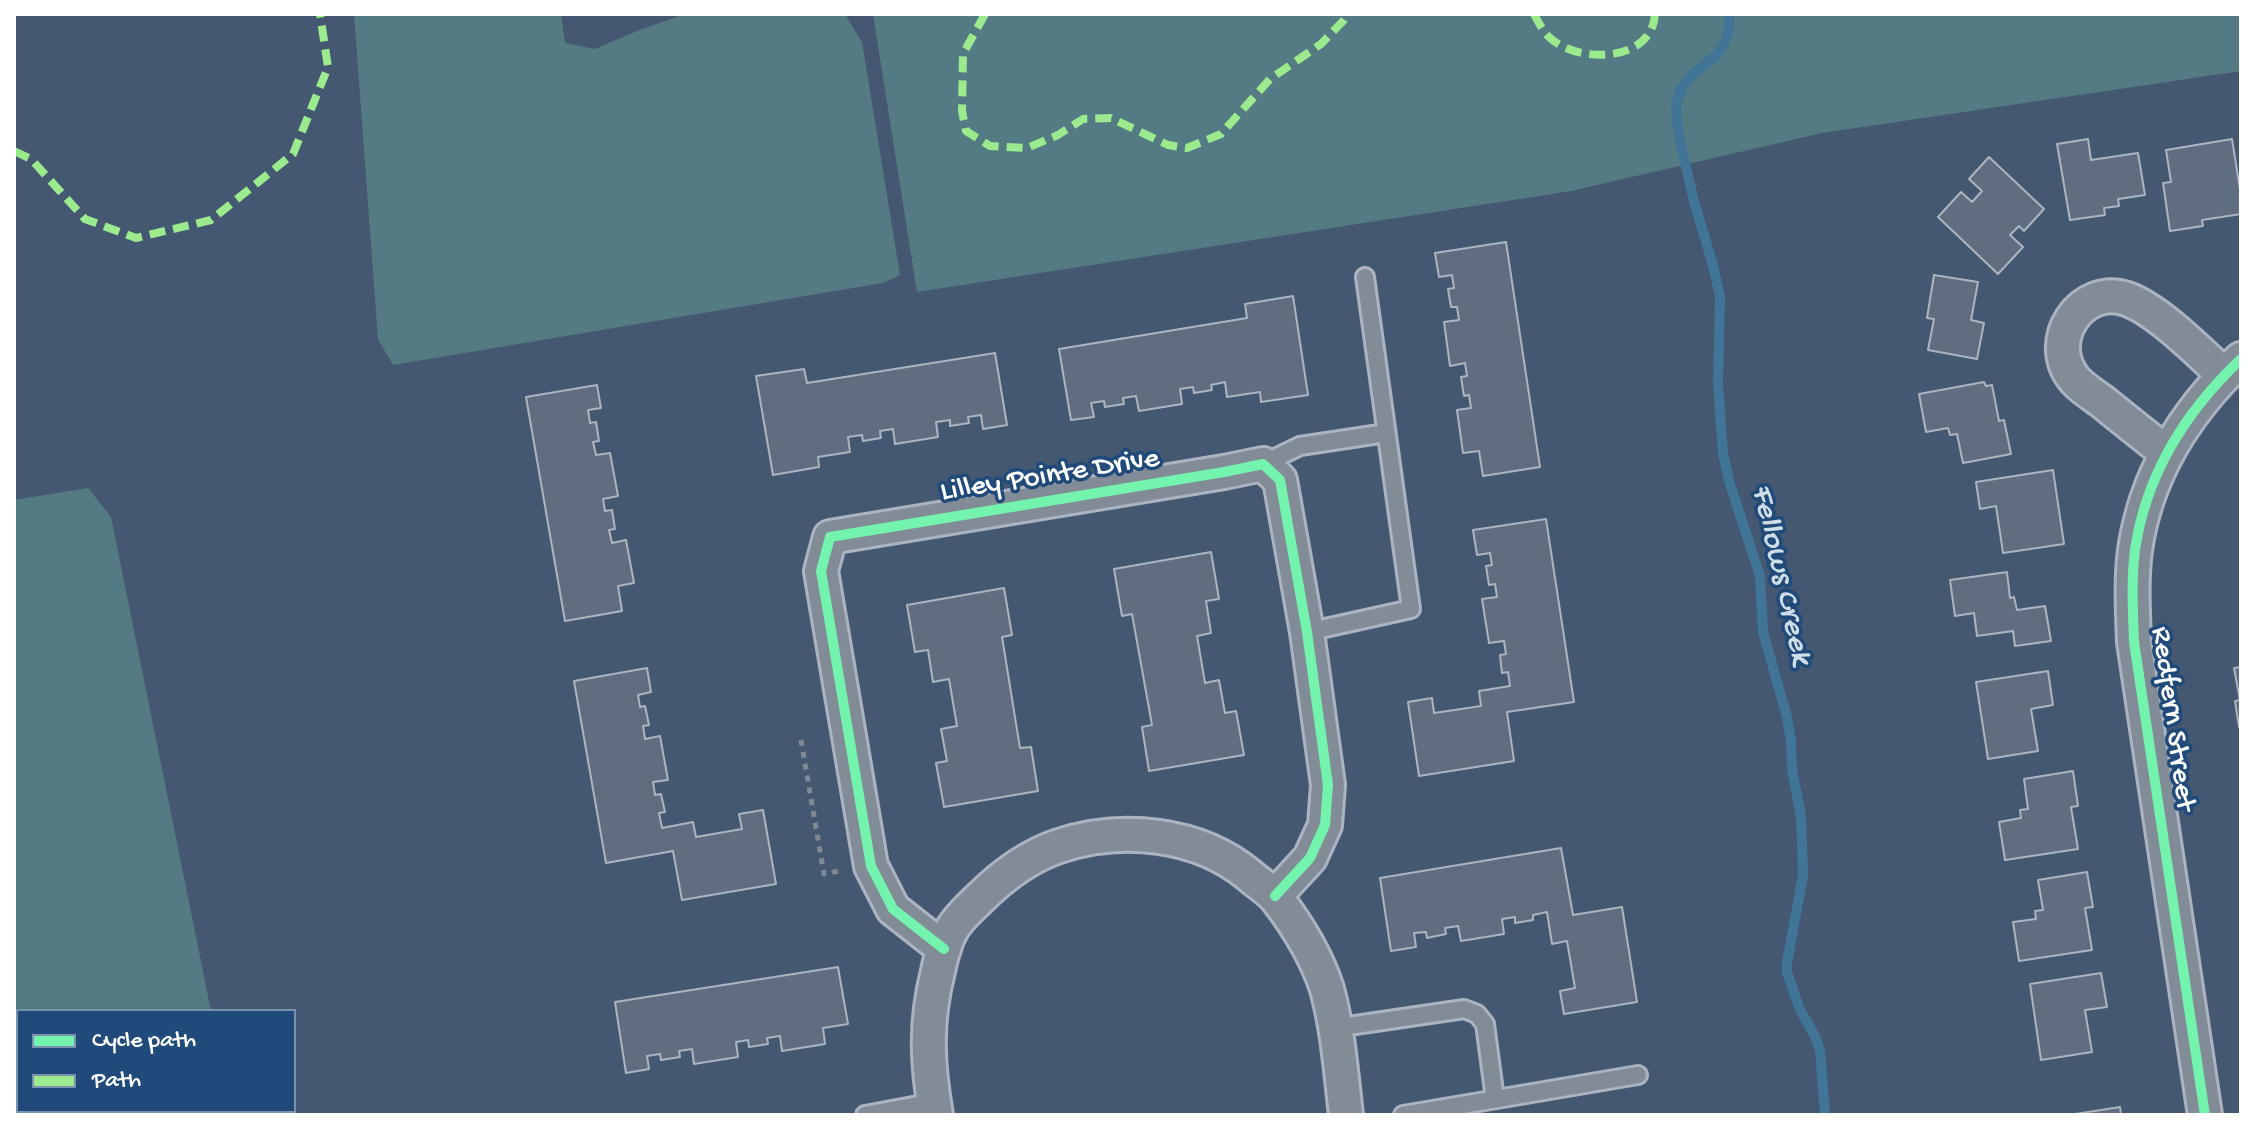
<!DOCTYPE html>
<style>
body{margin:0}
#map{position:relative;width:2255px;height:1129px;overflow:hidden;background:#455872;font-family:"Gochi Hand",sans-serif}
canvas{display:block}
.frame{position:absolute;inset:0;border:16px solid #fff;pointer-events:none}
.legend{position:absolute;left:16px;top:1009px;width:280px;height:104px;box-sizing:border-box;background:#1f4a7a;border:2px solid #7992af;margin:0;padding:10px 14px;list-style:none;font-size:24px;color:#fff}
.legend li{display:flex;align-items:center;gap:16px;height:40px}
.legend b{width:40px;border:2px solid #7992af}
</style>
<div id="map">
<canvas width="2255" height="1129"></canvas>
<div class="frame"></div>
<ul class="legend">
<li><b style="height:10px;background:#73f3ae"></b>Cycle path</li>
<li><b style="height:10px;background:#9bea8d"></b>Path</li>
</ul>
</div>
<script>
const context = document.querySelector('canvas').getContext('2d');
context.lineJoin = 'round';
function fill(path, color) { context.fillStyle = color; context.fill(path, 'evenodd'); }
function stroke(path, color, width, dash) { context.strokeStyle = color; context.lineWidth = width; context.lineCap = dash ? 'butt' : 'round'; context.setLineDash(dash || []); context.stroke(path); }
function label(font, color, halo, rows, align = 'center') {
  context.font = font + ' "Gochi Hand",sans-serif'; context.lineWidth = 7; context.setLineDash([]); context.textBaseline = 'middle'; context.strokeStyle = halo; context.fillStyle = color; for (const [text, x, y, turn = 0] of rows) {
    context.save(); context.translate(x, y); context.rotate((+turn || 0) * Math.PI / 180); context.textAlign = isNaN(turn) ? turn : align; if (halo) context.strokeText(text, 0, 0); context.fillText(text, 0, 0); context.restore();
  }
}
const green = new Path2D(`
 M354,14H561L565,43L595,49L637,31L685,14H845L862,42L900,275L883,283L393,365L378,339Z
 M873,14H2241V71L1822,133L1571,191L917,292Z
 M88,488L111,517L211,1011H18V1111H232V1115H14V500Z`);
const stream = new Path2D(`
 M1729,14L1730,26L1724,44L1718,54L1692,75L1681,89L1676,106L1678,131L1694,202L1713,265L1720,297L1718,384L1723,453L1729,481L1760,576L1763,632L1787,717L1791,741L1792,770L1801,816L1803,875L1787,963V972L1800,1010L1815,1036L1820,1050L1825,1115`);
const building = new Path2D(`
 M2088,139L2091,160L2138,153L2145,195L2118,199L2119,206L2104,208L2105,215L2070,220L2057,144Z
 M2232,139L2241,196V214L2202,220L2203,226L2170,231L2163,183L2171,182L2166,150Z
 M1989,157L2044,209L2024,231L2019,226L2010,235L2023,247L1998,274L1938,217L1961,192L1972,202L1982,191L1969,179Z
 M1506,242L1540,467L1483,476L1479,451L1463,453L1457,410L1471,408L1469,395L1464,396L1461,377L1467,376L1465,363L1450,366L1444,322L1459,320L1457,307H1451L1448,289L1454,288L1452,275L1439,277L1435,253Z
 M1934,275L1978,282L1971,320L1984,323L1977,359L1928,350L1934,319L1927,318Z
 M1293,296L1308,395L1261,402L1260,392L1227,397L1225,382L1211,385L1212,390L1194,393L1193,387L1180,389L1182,404L1139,411L1136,396L1123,398L1124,404L1105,407L1104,401L1091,403L1094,417L1071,420L1059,349L1247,318L1245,304Z
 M995,353L1007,425L983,429L981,415L968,417L969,423L950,426V420L936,422L938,437L895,444L893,429L880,431L881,438L863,441L862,435L848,437L850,452L818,457L819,467L773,475L756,376L804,369L807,383Z
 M1984,382L1986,386L1992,385L1999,421L2004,420L2011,454L1963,463L1957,434L1950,435L1948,428L1926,432L1919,394Z
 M597,385L601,408L588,410L590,423L596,422L599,441L593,442L596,455L610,453L618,496L603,499L605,511L612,510L615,529L609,530L612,543L626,540L634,583L618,586L622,611L565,621L526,397Z
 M2053,470L2064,544L2003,553L1996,506L1980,509L1976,482Z
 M1546,519L1574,702L1507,712L1514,761L1419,776L1408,702L1432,698L1434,713L1481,706L1479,691L1510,686L1508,672L1502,673L1500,655L1506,654L1504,641L1489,643L1482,599L1497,597L1495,584L1489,585L1486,566L1492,565L1490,553L1477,555L1473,530Z
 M1211,552L1219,599L1206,601L1211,633L1197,636L1205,683L1219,680L1225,713L1236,711L1244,755L1149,771L1142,727L1152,725L1132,614L1122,616L1114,569Z
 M2007,572L2010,598L2014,597L2017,610L2045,606L2051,641L2015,646L2013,631L1977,636L1974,613L1955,616L1950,580Z
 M1004,588L1012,635L1002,637L1020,748L1031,747L1038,791L944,807L936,763L947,761L941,729L957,726L949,679L933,682L928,650L915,652L907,605Z
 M2241,667V727H2239L2235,701L2240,700L2234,668Z
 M647,668L651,692L638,695L640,707L645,706L649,725L643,726L645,739L660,736L668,780L653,782L655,795L661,794L665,812L659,813L662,828L693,822L696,837L742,829L739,814L763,810L776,884L682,900L673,851L606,863L574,681Z
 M2048,671L2053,705L2031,709L2038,751L1988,759L1976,682Z
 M2073,771L2078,806L2071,807L2078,849L2005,860L1999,822L2021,818L2020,810L2028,809L2024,779Z
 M1561,848L1573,915L1622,907L1637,1002L1564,1014L1560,991L1575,988L1567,941L1552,944L1547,912L1533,915V920L1515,923V917L1502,919L1504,934L1461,941L1458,926L1445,928L1446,934L1427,938L1426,932L1414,933L1416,947L1391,951L1380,878Z
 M2087,872L2093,907L2085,908L2092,950L2019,961L2013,922L2036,919L2035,911L2043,910L2038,880Z
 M838,967L848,1024L823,1028L825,1044L782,1051L780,1036L767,1038L768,1044L749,1047L748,1040L736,1042L738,1057L694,1064L692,1049L679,1051L680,1057L661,1060L660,1054L647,1056L649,1069L626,1073L615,1002Z
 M2101,973L2107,1007L2085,1010L2092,1052L2041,1060L2030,984Z
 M2120,1107L2121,1115H2069Z`);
const path = new Path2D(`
 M801,740L824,874L839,871`);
const lane = new Path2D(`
 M1263,464L1300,446L1386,433
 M1307,632L1411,609L1365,277
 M1335,1028L1464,1009L1477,1014L1485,1024L1495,1099
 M865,1115L934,1102
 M1403,1115L1638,1075`);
const street = new Path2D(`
 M2167,453C2146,437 2125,420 2104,403C2095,396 2083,389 2075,380C2042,341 2082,283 2127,299C2158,310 2200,353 2224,375
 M944,949L893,909L871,866L821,571L830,537L1224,472L1263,464L1280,480L1307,632L1328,785L1325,825L1310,858L1275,896
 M936,1115C927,1063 925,1023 938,971C941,957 944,943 951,931C957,919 970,908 979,899C1002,876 1029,856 1059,846C1122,825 1198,833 1249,875C1258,883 1270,890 1277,899C1297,925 1317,958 1327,989C1338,1029 1341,1073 1346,1115
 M2205,1115L2134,642C2133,612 2131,581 2135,550C2146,474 2186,411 2241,359`);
const quiet = new Path2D(`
 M985,14L963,54L962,111L966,131L990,146L1027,148L1058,135L1083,119L1111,118L1168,145L1187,148L1221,134L1270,79L1321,44L1344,20L1348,14
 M1534,14C1538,21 1542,30 1548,36C1575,64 1652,64 1655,14
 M14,151L31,159L85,219L136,238L211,220L293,154L328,67L320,14`);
const cycleway = new Path2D(`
 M944,949L893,909L871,866L821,571L830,537L1224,472L1263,464L1280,480L1307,632L1328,785L1325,825L1310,858L1275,896
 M2205,1115L2134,642C2133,612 2131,581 2135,550C2146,474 2186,411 2241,359`);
const streetNames = [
 ["Lilley Pointe Drive",1050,477,-9],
 ["Redfern Street",2171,719,82]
];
const waterNames = [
 ["Fellows Creek",1779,575,77]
];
fill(green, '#547b84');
stroke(stream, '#407598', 10);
fill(building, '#606c80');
stroke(building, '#abb4c0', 2);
stroke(lane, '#abb4c0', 22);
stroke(street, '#abb4c0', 38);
stroke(path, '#808a97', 5, [6, 6]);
stroke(lane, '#828c97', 16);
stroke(street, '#828c97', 32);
stroke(quiet, '#9bea8d', 8, [16, 8]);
stroke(cycleway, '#73f3ae', 10);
label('30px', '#fff', '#1f4a7a', streetNames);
label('italic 32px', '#cfdde6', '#1f4a7a', waterNames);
</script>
